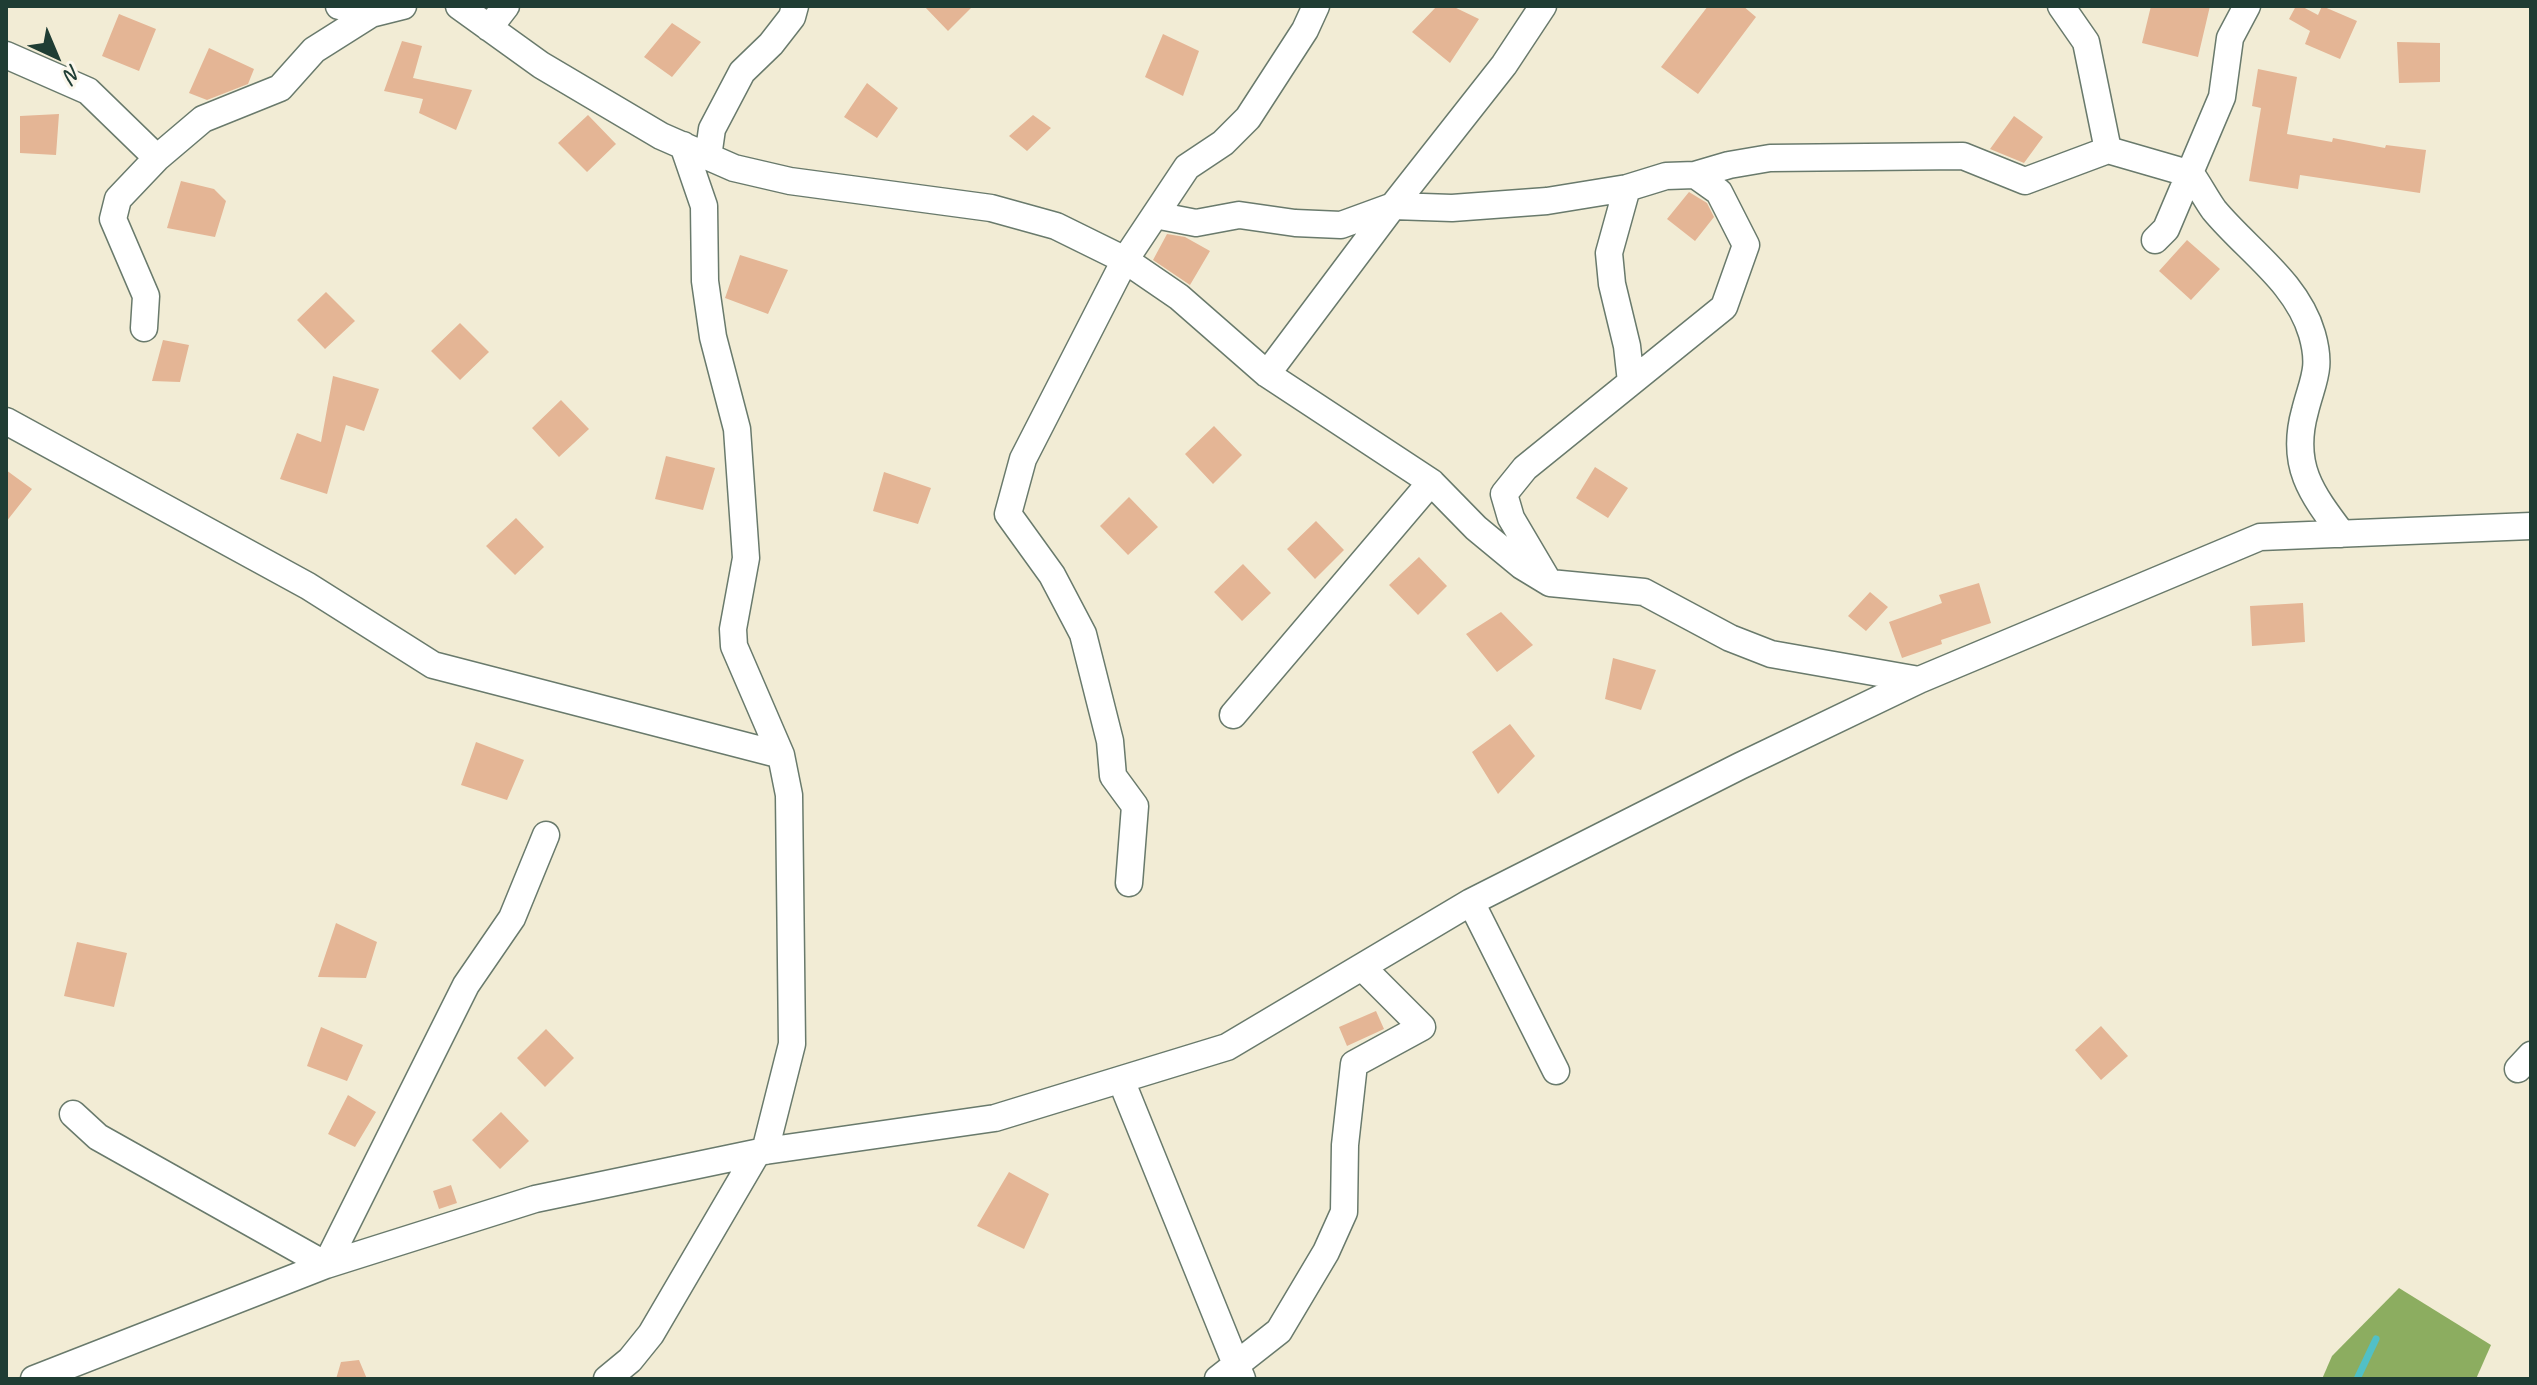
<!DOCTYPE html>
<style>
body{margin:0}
#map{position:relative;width:2537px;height:1385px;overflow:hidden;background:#f2ecd5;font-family:Caveat,sans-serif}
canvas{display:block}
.frame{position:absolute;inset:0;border:8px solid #1f3d34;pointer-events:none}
.north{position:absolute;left:16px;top:16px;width:80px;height:80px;-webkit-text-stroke:6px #fbf7ec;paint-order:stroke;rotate:136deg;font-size:22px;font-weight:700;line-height:32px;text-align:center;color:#1f3d34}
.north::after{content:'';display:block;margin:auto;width:28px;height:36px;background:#1f3d34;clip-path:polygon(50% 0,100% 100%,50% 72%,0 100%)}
</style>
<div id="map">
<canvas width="2537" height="1385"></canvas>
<div class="frame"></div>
<div class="north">N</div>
</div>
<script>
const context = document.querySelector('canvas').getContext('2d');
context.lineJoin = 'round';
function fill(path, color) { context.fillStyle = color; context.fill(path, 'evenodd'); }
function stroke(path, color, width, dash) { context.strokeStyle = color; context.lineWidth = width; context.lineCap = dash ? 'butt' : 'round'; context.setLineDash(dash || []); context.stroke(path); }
const forest = new Path2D(`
 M2399,1288L2491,1345L2476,1379H2322L2332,1356Z`);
const stream = new Path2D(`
 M2357,1379L2376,1339`);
const building = new Path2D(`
 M924,6H973L948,31Z
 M1437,6H1452L1479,19L1450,63L1412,32Z
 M1708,6H1743L1756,17L1698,94L1661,67Z
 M2151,6H2210L2198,57L2142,43Z
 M2296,6H2301L2318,15L2322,6L2357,21L2340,59L2305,44L2310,31L2289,19Z
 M119,14L156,29L139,71L102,56Z
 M672,23L701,42L672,77L644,57Z
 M1163,34L1199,51L1183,96L1145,77Z
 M402,41L422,46L413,78L472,90L456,130L419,113L423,99L384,91Z
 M2397,42L2440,43V82L2399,83Z
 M209,48L254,69L248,84L207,100L189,93Z
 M2258,69L2297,77L2287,134L2332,142L2333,138L2385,148L2386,145L2426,150L2420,193L2300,175L2298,189L2249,181L2261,108L2252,106Z
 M867,83L898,108L877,138L844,117Z
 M59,114L56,155L20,153V116Z
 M588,115L616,144L587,172L558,143Z
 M1033,115L1051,128L1027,151L1009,136Z
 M2014,116L2043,137L2024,163L1990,149Z
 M181,181L214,189L226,201L215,237L167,228Z
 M1689,192L1707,203L1714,217L1695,241L1667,219Z
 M1167,234L1185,237L1210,251L1190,285L1153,260Z
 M2187,240L2220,269L2191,300L2159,271Z
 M740,255L788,270L768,314L725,298Z
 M326,292L355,321L325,349L297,320Z
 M460,323L489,352L460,380L431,351Z
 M163,340L189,345L180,382L152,381Z
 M333,376L379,389L364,431L346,425L327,494L280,479L297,433L321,442Z
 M561,400L589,429L559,457L532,428Z
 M1214,426L1242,455L1213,484L1185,454Z
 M666,456L715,468L703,510L655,499Z
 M1595,467L1628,488L1608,518L1576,498Z
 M6,470L32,489L6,522Z
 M884,472L931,488L918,524L873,511Z
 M1129,497L1158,527L1128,555L1100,526Z
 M516,518L544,547L515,575L486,546Z
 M1316,521L1344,550L1315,579L1287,549Z
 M1419,557L1447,586L1418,615L1389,585Z
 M1243,564L1271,593L1242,621L1214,592Z
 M1979,583L1991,623L1941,640L1942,644L1902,658L1889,622L1942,603L1939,595Z
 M1870,592L1888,607L1866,631L1848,616Z
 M2303,603L2305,642L2252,646L2250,606Z
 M1501,612L1533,645L1497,672L1466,634Z
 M1613,658L1656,670L1641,710L1605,699Z
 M1510,724L1535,756L1498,794L1472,752Z
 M476,742L524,760L507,800L461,785Z
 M336,923L377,942L366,978L318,977Z
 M77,942L127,953L114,1007L64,996Z
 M1376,1011L1384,1029L1347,1046L1339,1027Z
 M2101,1026L2128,1056L2101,1080L2075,1050Z
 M321,1027L363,1045L347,1081L307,1066Z
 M546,1029L574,1058L545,1087L517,1058Z
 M348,1095L376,1112L355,1147L328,1134Z
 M501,1112L529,1141L500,1169L472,1140Z
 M1009,1172L1049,1194L1024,1249L977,1226Z
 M451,1185L457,1203L439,1209L433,1191Z
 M359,1360L367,1379H336L341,1362Z`);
const street = new Path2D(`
 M339,6L371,14L403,6
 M459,6L541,65L661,136L734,168L790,181L991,208L1056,226L1125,260L1179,297L1267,374L1431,482L1476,528L1522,566L1550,583L1644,592L1730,638L1771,654L1919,680
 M2061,6L2086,42L2108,150
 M489,28L506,6
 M6,55L88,91L157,158
 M683,145L704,206L705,281L713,337L737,429L746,558L733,629L734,646L781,755L789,795L792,1044L765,1151
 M708,157L712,129L742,72L771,44L792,17L795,6
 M1627,188L1609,253L1612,284L1627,346L1631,382
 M1155,215L1196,223L1239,215L1295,223L1341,225L1393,206L1452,208L1547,201L1627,188L1666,176L1695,175L1729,165L1770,158L1963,156L2025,181L2108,150L2191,174C2199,185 2206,199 2214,210C2247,250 2297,282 2312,334C2322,369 2313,379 2305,411C2290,465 2311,493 2342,534
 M2155,240L2166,229L2222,97L2230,38L2247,6
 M144,328L146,296L113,219L118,199L157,158L203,119L280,88L314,50L371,14
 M1267,374L1393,206L1504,65L1543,6
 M6,421L308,586L433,665L781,755
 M1547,579L1511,518L1504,494L1525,468L1724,307L1746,245L1719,192L1695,175
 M1233,715L1431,482
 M1129,883L1135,806L1113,776L1110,741L1083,634L1052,575L1008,514L1023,459L1125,260L1187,167L1223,143L1248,118L1305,30L1316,6
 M1471,902L1556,1071
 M2518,1069L2531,1055
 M1121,1080L1242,1379
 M73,1114L98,1137L326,1265L466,985L512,918L546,835
 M34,1379L326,1265L535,1199L765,1151L995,1118L1227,1047L1471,902L1740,766L1919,680L2260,537L2531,526
 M607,1379L630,1360L651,1334L757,1153
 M1218,1379L1279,1331L1326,1252L1344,1212L1345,1145L1354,1064L1422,1027L1362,967`);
fill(forest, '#8cad60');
stroke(stream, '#51c0c6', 7);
fill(building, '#e4b595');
stroke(street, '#697a6c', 29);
stroke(street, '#fff', 26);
</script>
